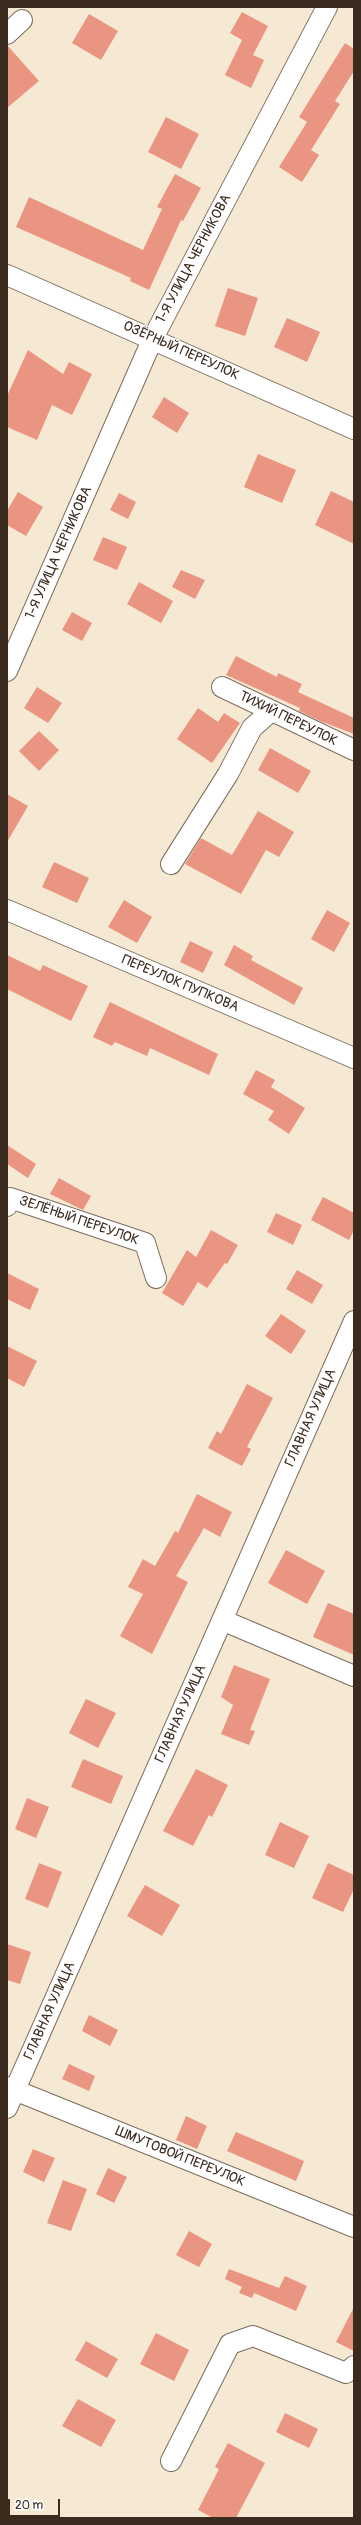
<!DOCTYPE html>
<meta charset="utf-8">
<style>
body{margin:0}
#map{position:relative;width:361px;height:2525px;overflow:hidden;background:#f6e9d3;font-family:Pangolin,sans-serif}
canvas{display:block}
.frame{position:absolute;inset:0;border:8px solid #3b2a1e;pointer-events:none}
.scale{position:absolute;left:8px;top:2499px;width:52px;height:18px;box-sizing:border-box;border:2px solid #3b2a1e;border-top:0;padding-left:5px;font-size:12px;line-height:14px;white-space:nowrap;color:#3b2a1e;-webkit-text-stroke:3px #fff;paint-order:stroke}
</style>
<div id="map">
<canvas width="361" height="2525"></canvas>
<div class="frame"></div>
<div class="scale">20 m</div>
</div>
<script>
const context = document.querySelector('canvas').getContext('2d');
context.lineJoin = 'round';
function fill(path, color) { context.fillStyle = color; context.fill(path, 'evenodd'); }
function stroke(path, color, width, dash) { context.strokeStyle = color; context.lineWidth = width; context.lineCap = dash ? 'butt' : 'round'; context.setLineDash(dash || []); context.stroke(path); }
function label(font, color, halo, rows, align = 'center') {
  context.font = font + ' Pangolin,sans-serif'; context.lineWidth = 3; context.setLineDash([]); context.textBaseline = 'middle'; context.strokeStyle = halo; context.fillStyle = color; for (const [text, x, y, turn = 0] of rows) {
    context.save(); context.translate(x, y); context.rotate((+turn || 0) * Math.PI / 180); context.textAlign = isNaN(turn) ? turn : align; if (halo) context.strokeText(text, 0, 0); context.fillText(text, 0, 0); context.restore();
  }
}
const building = new Path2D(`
 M242,12L268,26L253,55L264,60L251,88L225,75L242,40L230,33Z
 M89,14L118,31L101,60L72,43Z
 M345,43L354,49V71L335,101L340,104L311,150L319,155L302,182L279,167L307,122L299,117Z
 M7,45L39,81L7,108Z
 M166,117L199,134L181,169L148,152Z
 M175,174L201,188L183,221L181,220L149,290L130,281L131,278L16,227L29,197L143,250L162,209L157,207Z
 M228,288L258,298L245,336L215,326Z
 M287,318L320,332L307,362L274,347Z
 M28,350L63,374L69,362L92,374L72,415L52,405L37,440L7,427V396Z
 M164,397L189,413L177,433L152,417Z
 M258,454L296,470L282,503L244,487Z
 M331,491L354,502V544L315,525Z
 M18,492L43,507L26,536L7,525V511Z
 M119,493L136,502L128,519L110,510Z
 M103,537L127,547L117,570L93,560Z
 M181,570L205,580L195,599L172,587Z
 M139,582L173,601L161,623L127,604Z
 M72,612L92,623L82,641L62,630Z
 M236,656L277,677L278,673L302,684L298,692L354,718V734L320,721L299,711L300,708L226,675Z
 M37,687L62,703L48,723L24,708Z
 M198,708L218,722L224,713L240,723L212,763L177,739Z
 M39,731L59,750L39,771L19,751Z
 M270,748L311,771L298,793L258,770Z
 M7,794L28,806L7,842Z
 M258,811L294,832L279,857L266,850L241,894L185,864L201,838L232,855Z
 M54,862L89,878L77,903L42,887Z
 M124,900L152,917L137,943L108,927Z
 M327,910L350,923L334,952L311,939Z
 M190,941L213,952L203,973L180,962Z
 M234,945L253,956L251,960L303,988L294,1005L224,965Z
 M7,955L40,971L43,965L88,986L71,1021L7,989Z
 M110,1002L218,1054L209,1075L150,1048L147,1056L115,1042L112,1046L93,1037Z
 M256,1070L275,1080L271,1087L305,1108L289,1134L268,1120L274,1111L243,1094Z
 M7,1145L36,1164L28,1178L7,1164Z
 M59,1178L91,1196L83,1210L50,1194Z
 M323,1197L354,1213V1230L349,1240L311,1220Z
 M276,1213L302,1225L293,1245L267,1232Z
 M211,1230L238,1245L227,1264L225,1263L207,1288L198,1282L183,1306L162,1293L187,1250L196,1257Z
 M297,1270L323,1285L312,1304L286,1289Z
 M7,1273L39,1289L30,1310L7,1299Z
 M281,1314L306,1331L291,1354L265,1336Z
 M7,1346L37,1361L24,1387L7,1378Z
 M247,1384L273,1398L247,1447L251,1449L242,1466L208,1448L217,1431L221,1434Z
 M197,1494L232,1512L220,1537L204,1528L176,1576L188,1582L152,1654L120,1636L143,1594L128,1587L143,1559L155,1566L175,1531L178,1533Z
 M286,1550L325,1571L307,1604L268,1583Z
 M328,1603L354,1614V1655L313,1637Z
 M234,1665L270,1679L250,1730L255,1731L249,1745L221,1734L233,1705L221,1697Z
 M86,1699L116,1713L98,1748L69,1733Z
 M83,1759L123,1776L111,1804L71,1787Z
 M196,1769L228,1785L212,1817L209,1815L193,1846L163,1831Z
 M27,1798L49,1807L36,1838L15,1829Z
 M280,1822L309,1836L294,1868L265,1855Z
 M39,1863L62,1872L48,1908L25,1899Z
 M328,1863L354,1875V1889L343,1912L312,1898Z
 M145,1885L180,1905L162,1936L127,1916Z
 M7,1944L31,1952L20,1984L7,1980Z
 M89,2015L118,2030L110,2046L82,2031Z
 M69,2064L95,2076L89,2091L62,2079Z
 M186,2116L207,2126L197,2149L176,2140Z
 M236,2132L304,2161L296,2181L227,2151Z
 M33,2149L55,2158L44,2182L23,2172Z
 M108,2168L127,2177L114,2203L96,2194Z
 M63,2180L87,2189L71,2231L47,2223Z
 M189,2231L212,2244L199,2267L176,2255Z
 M229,2269L279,2288L285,2276L307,2286L296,2311L254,2293L252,2298L239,2293L242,2287L225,2279Z
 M354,2307V2351L336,2342Z
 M156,2333L189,2350L174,2381L140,2364Z
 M86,2341L118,2359L107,2378L75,2360Z
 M78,2399L116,2420L101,2447L62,2426Z
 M285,2413L318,2429L309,2448L276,2432Z
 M228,2443L265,2463L236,2518H213L198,2510L219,2469L215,2467Z`);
const minor = new Path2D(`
 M7,34L22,20
 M7,275L354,429
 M7,671L153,338L327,7
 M222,687L354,750
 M171,864L228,774L252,728L270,712
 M7,910L354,1058
 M7,1206L10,1198L145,1243L156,1278
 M222,1620L354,1676
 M7,2087L354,2227
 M7,2108L354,1321
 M171,2461L230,2344L253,2336L346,2373L354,2366`);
const streetNames = [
 ["1-Я УЛИЦА ЧЕРНИКОВА",194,259,-62],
 ["ОЗЁРНЫЙ ПЕРЕУЛОК",181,351,24],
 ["1-Я УЛИЦА ЧЕРНИКОВА",59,553,-66],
 ["ТИХИЙ ПЕРЕУЛОК",288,719,26],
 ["ПЕРЕУЛОК ПУПКОВА",180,984,23],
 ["ЗЕЛЁНЫЙ ПЕРЕУЛОК",79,1221,19],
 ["ГЛАВНАЯ УЛИЦА",311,1418,-66],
 ["ГЛАВНАЯ УЛИЦА",181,1714,-66],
 ["ГЛАВНАЯ УЛИЦА",50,2011,-66],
 ["ШМУТОВОЙ ПЕРЕУЛОК",180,2157,22]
];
fill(building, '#e99582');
stroke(minor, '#7c6d5d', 22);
stroke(minor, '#fff', 20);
label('14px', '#3b2a1e', '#fff', streetNames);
</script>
